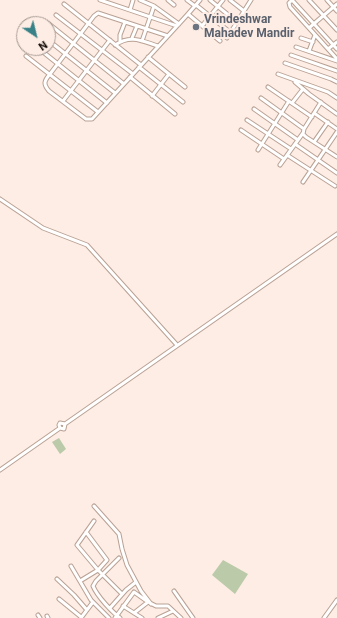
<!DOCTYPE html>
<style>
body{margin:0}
#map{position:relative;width:337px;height:618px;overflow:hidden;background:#fdede5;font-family:Roboto,sans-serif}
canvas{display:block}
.north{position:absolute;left:16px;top:16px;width:40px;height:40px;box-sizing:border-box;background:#fdede5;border:1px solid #9f938c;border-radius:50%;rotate:145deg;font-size:11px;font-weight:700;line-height:16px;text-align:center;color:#130b07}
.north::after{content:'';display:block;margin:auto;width:14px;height:18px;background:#388186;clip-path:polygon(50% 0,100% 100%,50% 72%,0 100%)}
</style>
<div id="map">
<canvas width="337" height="618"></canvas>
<div class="north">N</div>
</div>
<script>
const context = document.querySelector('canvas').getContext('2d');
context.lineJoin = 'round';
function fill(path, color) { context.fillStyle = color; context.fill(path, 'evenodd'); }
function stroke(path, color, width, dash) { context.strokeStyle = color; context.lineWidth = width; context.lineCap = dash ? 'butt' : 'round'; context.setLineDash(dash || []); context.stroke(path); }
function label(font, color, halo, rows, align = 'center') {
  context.font = font + ' Roboto,sans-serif'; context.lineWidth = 4; context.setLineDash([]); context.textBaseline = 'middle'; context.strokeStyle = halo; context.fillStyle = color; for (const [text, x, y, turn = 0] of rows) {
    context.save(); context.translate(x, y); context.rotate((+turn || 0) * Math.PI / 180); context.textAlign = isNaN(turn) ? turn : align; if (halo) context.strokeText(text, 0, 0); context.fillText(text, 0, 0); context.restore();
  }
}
const green = new Path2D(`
 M59,438L66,449L60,454L52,442Z
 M223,560L248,574L235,594L212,575Z`);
const minor = new Path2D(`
 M100,0L177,26
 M140,0L154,6L179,24
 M168,0L174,5
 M187,0L195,6
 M210,0L237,22
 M230,0L244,11
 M309,0L337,30
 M327,0L337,11
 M64,4L141,65
 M196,5L231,33
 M130,10L133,0
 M188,14L220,41
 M56,15L133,74
 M49,24L124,84
 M202,26L223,0
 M309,28L337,4
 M168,36L98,13L94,16L50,74C44,81 43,84 49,91L86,119H92L188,14L200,0
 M132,38L137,26
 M227,38L251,0
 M301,38L313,42
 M48,40L115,93
 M120,41V35L125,22
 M142,41L154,6
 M115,45C131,34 142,41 158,46
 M296,47L337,61
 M38,48L107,103
 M328,49L337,42
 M337,49L292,0L289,3L290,7L337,59
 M309,51L315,35
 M291,55L337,71
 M26,56L98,112
 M148,57L185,87
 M285,63L331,79L337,82
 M139,67L183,102
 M278,74L328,92L337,98
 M130,77L175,114
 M295,82L309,94L337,114
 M268,87L312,117
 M152,96L169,74
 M261,98L304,129
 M63,101L110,40
 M321,102L304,129L303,134L306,137L337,157
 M292,103L303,89
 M254,109L298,140
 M314,113L337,129
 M247,120L291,149
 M241,130L284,159
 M314,142L328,122
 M295,144L337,173
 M258,150L289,101
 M287,155L335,186
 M280,165L303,133
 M303,182L337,132
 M0,199L43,228L87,245L177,345
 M65,424L337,234
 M0,470L60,428L64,429L65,424L60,423L59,425L60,428
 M94,506L119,534L122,549L127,565L141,591L151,604
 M94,521L77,545L98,570L122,594
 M119,558L96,581L93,586C97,596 112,612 120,618
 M71,566L91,600L109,618
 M57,579L74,595L87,610
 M80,581L98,570L107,560L86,532
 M174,591L193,618
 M59,599L81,617
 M123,606L142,618
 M110,608L126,590L136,582
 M134,613L148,602
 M38,615L40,618
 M47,616L48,618
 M81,618L93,602
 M115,618L134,592L148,602L156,606H168L181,618
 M158,618L173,611
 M324,618L337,600`);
const markers = [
 [196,27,4,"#6b7280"]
];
const worshipNames = [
 ["Vrindeshwar",204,20],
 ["Mahadev Mandir",204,34]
];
fill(green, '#bbcaa8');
stroke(minor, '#b9a194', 5);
stroke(minor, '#fff', 3);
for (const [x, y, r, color] of markers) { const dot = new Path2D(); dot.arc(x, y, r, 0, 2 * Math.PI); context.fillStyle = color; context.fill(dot); stroke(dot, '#fdede5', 1.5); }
label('bold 12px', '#5b616d', '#fdede5', worshipNames, 'left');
</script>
